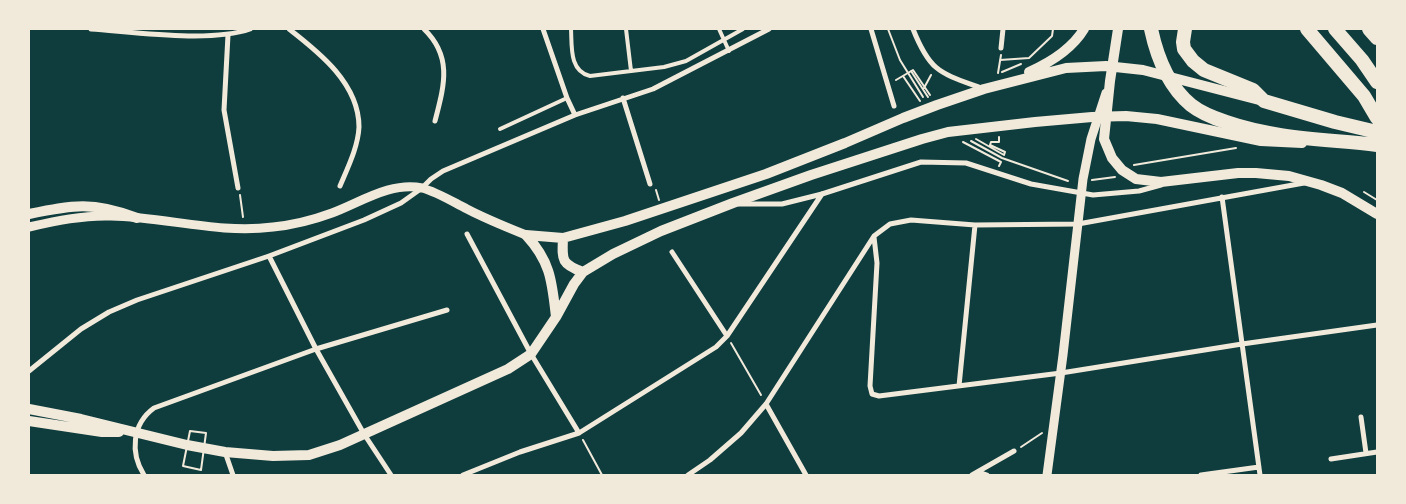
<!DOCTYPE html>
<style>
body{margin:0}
#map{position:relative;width:1406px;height:504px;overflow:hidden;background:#0f3d3e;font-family:Commissioner,sans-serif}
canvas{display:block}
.frame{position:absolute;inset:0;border:30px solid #f1e9da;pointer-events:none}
</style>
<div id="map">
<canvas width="1406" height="504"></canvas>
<div class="frame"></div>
</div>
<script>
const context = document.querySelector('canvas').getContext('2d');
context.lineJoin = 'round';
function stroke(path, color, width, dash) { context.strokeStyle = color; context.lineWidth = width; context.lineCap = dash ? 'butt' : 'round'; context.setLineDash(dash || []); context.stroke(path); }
const path = new Path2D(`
 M888,29L900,60L923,97
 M1000,60L1029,58L1052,36L1053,29
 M911,71L928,97
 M1002,72L1021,64
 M998,73L1001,55
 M903,76L920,101
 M896,80L913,70L930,95
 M924,88L931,75
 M999,137V142H991L990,145L1005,152
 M976,139L1004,155L1005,152
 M971,141L1002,158L1068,181
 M963,142L1001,162L999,166
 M1134,165L1236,148
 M1092,180L1115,177
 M656,190L659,200
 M1364,192L1377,200
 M240,195L243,217
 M731,343L761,395
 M190,431L206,433L201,470L183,466Z
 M583,440L602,475
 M1021,447L1042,433`);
const service = new Path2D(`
 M571,29C572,46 569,71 590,76L664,67L686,61L743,29
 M626,29L631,71
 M719,29L729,51
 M500,129L567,98`);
const minor = new Path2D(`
 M91,29C134,32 211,43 250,29
 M289,29C320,53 359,84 359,127C358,147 348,167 340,186
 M424,29C453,57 444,86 435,121
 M543,29L567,98L575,115
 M871,29L894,106
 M913,29C930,72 940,73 981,88
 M228,35L224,110L238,188
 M1001,48L1003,29
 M623,98L650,184
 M1222,197L1260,475
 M739,204H782L822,194L921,162L966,163L1031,184L1093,195L1139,191L1161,185
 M467,234L531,354L579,433
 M874,237L877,263L870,386L872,394L879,396L1061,373L1242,344L1377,325
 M672,252L727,336
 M269,256L316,349L364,434L391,475
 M29,371L81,329L109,312L137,300L269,256L364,220L401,203L422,188L431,179L443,171L575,115L653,89L769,29
 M959,386L975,225
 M766,404L806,475
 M1361,417L1366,453
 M225,452L233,475
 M1331,459L1377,452
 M978,472L987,475
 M144,475C130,453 132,424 154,408L316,349L447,310
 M463,475L520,452L579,433L716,347L727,336L822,194
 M688,475L710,460L741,433L766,404L874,236L890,224L911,220L975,225L1078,224L1304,183
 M972,475L1014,451
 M1201,475L1259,467`);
const tertiary = new Path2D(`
 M29,227C56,221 83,215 111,216C166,217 218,234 273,227C293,225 313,220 332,213C359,203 392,181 422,188C437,192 453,202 467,209C486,219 506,227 526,235
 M1047,475L1063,355L1083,179L1091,139L1106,93`);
const secondary = new Path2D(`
 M1118,29L1110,81L1104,139L1112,158L1122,170L1136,179L1161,182L1238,173H1256L1289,176L1321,185L1342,193L1377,214
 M1029,72C1049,63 1072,49 1084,29
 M29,214C73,205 93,201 137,218
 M526,235L563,238L625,221L766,174L845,143L903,118L937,105L984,89L1066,68L1106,66L1143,70L1263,101
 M526,235C551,262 552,282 556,317
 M563,238C562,260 561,264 583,272
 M29,409L81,419L187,445L225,452L273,456L309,455L340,445L508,369L531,354L556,317L574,284L583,272L613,254L661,231L733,203L811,175L922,139L948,132L1035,122L1092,117L1126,116L1157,119L1261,141L1302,143
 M29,421L102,432H119`);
const motorway = new Path2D(`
 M1151,29C1157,57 1168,86 1191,105C1201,113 1214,118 1226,122C1275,139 1326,139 1377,145
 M1185,29L1183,42L1184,49L1193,61L1204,70L1253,90L1264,101L1335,122L1377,132
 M1307,29L1364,96L1377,118
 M1335,29L1362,60L1377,82
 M1369,29L1377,38`);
stroke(path, '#f1e9da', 2);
stroke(service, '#f1e9da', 4);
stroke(minor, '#f1e9da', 5);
stroke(tertiary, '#f1e9da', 9);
stroke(secondary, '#f1e9da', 10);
stroke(motorway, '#f1e9da', 14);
</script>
